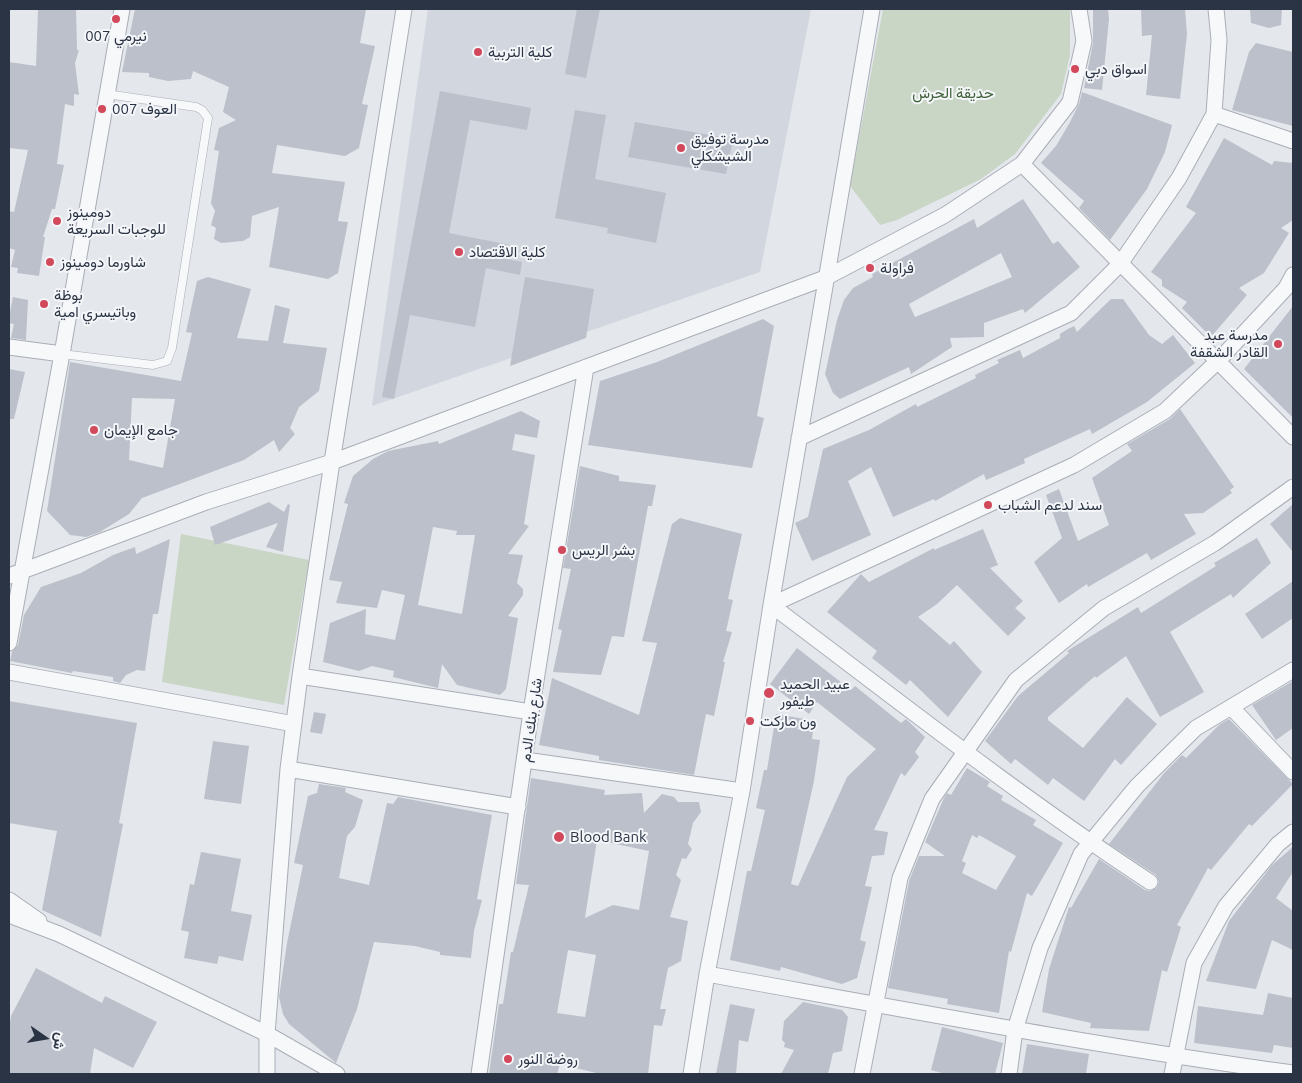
<!DOCTYPE html>
<meta charset="utf-8">
<style>
body{margin:0}
#map{position:relative;width:1302px;height:1083px;overflow:hidden;background:#e4e7ec;font-family:Ubuntu,Vazirmatn,sans-serif}
canvas{display:block}
.frame{position:absolute;inset:0;border:10px solid #2b3445;pointer-events:none}
.north{position:absolute;left:20px;top:1013px;width:50px;height:50px;-webkit-text-stroke:4px #f4f6f9;paint-order:stroke;rotate:103deg;font-size:14px;font-weight:700;line-height:20px;text-align:center;color:#2b3445}
.north::after{content:'';display:block;margin:auto;width:18px;height:22px;background:#2b3445;clip-path:polygon(50% 0,100% 100%,50% 72%,0 100%)}
</style>
<div id="map">
<canvas width="1302" height="1083"></canvas>
<div class="frame"></div>
<div class="north">ش</div>
</div>
<script>
const context = document.querySelector('canvas').getContext('2d');
context.lineJoin = 'round';
function fill(path, color) { context.fillStyle = color; context.fill(path, 'evenodd'); }
function stroke(path, color, width, dash) { context.strokeStyle = color; context.lineWidth = width; context.lineCap = dash ? 'butt' : 'round'; context.setLineDash(dash || []); context.stroke(path); }
function label(font, color, halo, rows, align = 'center') {
  context.font = font + ' Ubuntu,Vazirmatn,sans-serif'; context.lineWidth = 4; context.setLineDash([]); context.textBaseline = 'middle'; context.strokeStyle = halo; context.fillStyle = color; for (const [text, x, y, turn = 0] of rows) {
    context.save(); context.translate(x, y); context.rotate((+turn || 0) * Math.PI / 180); context.textAlign = isNaN(turn) ? turn : align; if (halo) context.strokeText(text, 0, 0); context.fillText(text, 0, 0); context.restore();
  }
}
const built = new Path2D(`
 M428,9H811L760,272L372,406Z`);
const green = new Path2D(`
 M883,9H1070V55L1061,94L1015,154L981,179L897,220L880,225L850,186Z
 M181,534L309,560L284,705L162,682Z`);
const building = new Path2D(`
 M38,9H76L77,50H79L75,63L79,95L74,94V106L65,104L57,164L64,165L55,209H52L43,237H45L39,276L17,273L18,268L11,267L15,250L9,248V211L14,212L28,150L9,148V62L36,66Z
 M135,9H366L360,43L375,46L362,104L368,105L359,148L345,156L277,145L272,173L345,182L338,221L348,222L338,273L328,279L269,267L279,207L252,216L250,237L243,241L221,243L214,239L216,228L211,225L215,211L211,203L219,151L214,150L219,128L236,120L223,112L229,87L193,71L191,79L168,81L149,77V73L122,72Z
 M577,9H600L586,78L565,74Z
 M1093,9H1108L1109,19L1102,90L1084,88L1093,43Z
 M1141,9H1185L1187,34L1180,99L1146,95L1152,35L1142,36Z
 M1250,9H1282L1281,25L1269,28L1251,23Z
 M1256,43L1293,52V126L1232,110L1249,52Z
 M440,91L531,108L527,130L470,120L449,233L510,245L507,259L522,262L520,275L486,268L475,327L410,315L394,399L382,397Z
 M1082,92L1172,125L1165,152L1147,189L1110,240L1079,208L1084,201L1041,163L1056,146L1070,122L1079,104Z
 M575,110L606,115L595,179L666,193L656,243L607,233L608,228L555,218Z
 M635,122L733,139L726,174L628,157Z
 M1224,138L1272,165L1274,161L1293,163V220L1281,228L1289,233L1264,273L1239,288L1247,295L1211,337L1182,308L1187,302L1162,286V280L1151,272L1196,213L1186,207Z
 M1023,199L1053,244L1058,241L1080,267L1025,313L1023,309L984,323V337L950,338L952,347L911,374L909,367L840,399L833,393L825,374L837,320L844,300L853,288L873,277L872,274L974,219L977,228ZM1001,253L1012,277L915,317L909,304Z
 M208,277L251,289L237,338L268,341L275,305L290,309L283,343L327,348L319,391L299,407L290,428L295,434L279,452L274,440L244,460L142,498L129,514L100,532L86,537L70,535L47,511L70,362L181,381L192,333L186,332L197,281ZM132,398L175,399L163,468L129,460Z
 M525,277L594,289L586,338L510,366Z
 M13,297L28,300L26,340L11,338L14,324L9,323V317Z
 M1111,299H1123L1149,335L1162,344L1173,335L1195,363L1147,402L1092,434L1090,429L1024,459L1025,463L986,480L984,474L935,501L934,499L893,517L871,467L848,481L871,535L812,561L795,523L808,517L823,449L869,430L916,404L917,407L976,378L975,375L999,363L997,360L1020,350L1023,358L1060,338V334L1066,330L1074,326L1077,332Z
 M1293,306V418L1244,369Z
 M763,319L774,326L757,416L764,418L752,468L588,445L600,381L657,362Z
 M9,369L25,372L14,419H9Z
 M1180,409L1234,487L1230,490L1232,493L1203,513L1184,514L1196,534L1151,560L1147,553L1088,587L1087,584L1059,603L1034,562L1062,538L1046,495L1059,489L1078,541L1109,525L1092,478L1132,451L1127,444L1170,419Z
 M521,411L540,421L537,438L515,434L512,450L535,455L524,524L529,526L508,554L523,555L517,583L523,589V595L508,616L518,618L506,689L500,695L457,685L442,664L438,688L393,677L394,671L372,666L359,671L323,662L330,623L366,609L365,634L395,640L405,595L382,590L377,608L336,603L342,582L329,580L348,504L344,503L353,476L373,459L388,451L438,441L439,444ZM433,527L457,531L456,535H475L462,614L418,605Z
 M580,466L619,476V481L656,485L652,506H648L624,637L612,636L601,675L553,672L562,630L558,629L571,569L563,568Z
 M269,502L284,512L288,504L290,505L283,552L266,547L278,523L215,545L210,527Z
 M1293,504V552L1270,524Z
 M680,518L742,534L728,599L733,600L726,631L732,632L723,662H725L714,716L706,714L694,775L599,760V756L539,745L552,678L639,715L657,643L642,641L672,524Z
 M983,529L998,565L990,568L1023,601L1015,608L1026,618L1008,636L957,585L937,604L918,617L950,645L954,641L982,672L948,717L910,680L906,685L872,658L877,651L827,612L861,574L869,582L934,548V550Z
 M1257,538L1271,563L1233,598L1231,594L1170,632L1204,692L1160,717L1126,656L1096,678L1095,676L1048,717V720L1083,748L1127,697L1157,724L1121,765L1115,759L1084,801L1053,778L1048,785L1015,759L1011,764L985,741L1018,696L1069,653L1067,651L1138,607L1141,613L1216,566L1214,563Z
 M170,539L158,614H153L145,671L137,670L126,675L120,683L113,681V677L73,671L72,673L10,661L12,652L18,645L24,615L41,587L81,573L113,555L135,547L136,554Z
 M1293,581V618L1262,639L1245,614Z
 M797,648L851,690L855,686L901,723L906,719L925,737L915,752L919,757L905,776L901,773L874,830L888,832L884,855L872,856L865,886L872,887L860,940L866,942L857,978L842,984L781,967L780,971L730,960L747,871H751L765,810L756,808L764,770H767L776,714L805,719L797,729L813,731L812,739L820,740L814,781L791,884L798,886L847,777L876,749L817,702L809,714L770,684Z
 M1293,681V728L1276,740L1252,705Z
 M9,701L137,723L119,823L123,824L101,937L42,910L57,831L9,823Z
 M314,712L326,714L322,734L310,732Z
 M1229,719L1293,784L1252,826L1249,824L1211,870L1208,868L1177,925L1181,927L1167,972L1162,970L1149,1031L1090,1028L1091,1023L1042,1012L1049,969L1069,907L1071,908L1099,859L1145,890L1150,891L1157,888L1159,882L1156,875L1109,844L1165,772L1182,755L1186,758L1219,725Z
 M213,741L249,746L241,804L204,799Z
 M967,768L990,782L987,786L1003,796L1001,800L1036,820L1033,825L1063,843L1032,896L1027,893L1011,952L1009,951L999,1013L947,1004L948,999L888,988L909,881L919,856H945L925,842L944,798L947,793L951,795ZM972,835L977,838L979,835L1016,856L996,890L962,873L966,863L962,861Z
 M531,778L605,790L604,795L642,793L644,813L662,794L674,797L678,802H699L701,812L693,823L688,844L692,849L686,859L682,858L676,875L681,880L670,917L688,921L681,961L668,968L660,1009H666L662,1026L654,1025L648,1074H600L560,1064L557,1074H489L499,1004H503L511,952H513L529,885L516,884ZM597,840L649,851L639,910L613,905L585,918ZM568,950L596,955L585,1017L557,1013Z
 M319,784L346,788L345,792L363,800L355,827L347,836L339,878L369,885L387,803L393,804L398,797L492,815L477,899L482,900L474,931L471,958L440,955V952L415,946L374,942L357,1009L336,1063L289,1024L283,1014L279,997L287,943L303,865L294,863L308,796L317,793Z
 M1293,847V872L1276,898L1293,911V950L1272,940L1256,989L1206,981L1229,921L1272,865Z
 M201,852L241,859L231,911L252,915L243,961L219,956L217,964L184,958L189,932L181,930L190,884L194,885Z
 M36,968L102,1003L105,996L157,1022L133,1068L94,1048L90,1074H9V1030L11,1016Z
 M1268,993L1293,998V1048L1274,1045L1272,1053L1194,1043L1198,1006L1263,1015Z
 M803,1002L842,1010L848,1017L842,1051L833,1053L828,1074H781L794,1050L784,1047L785,1043L782,1040L784,1021Z
 M730,1004L755,1009L748,1042L739,1040L736,1074H716Z
 M942,1027L1003,1043L995,1074H946L931,1070Z
 M1027,1044L1089,1054L1086,1074H1022Z`);
const service = new Path2D(`
 M62,354L153,365L167,361L172,348L208,118L202,110L196,107L106,94`);
const minor = new Path2D(`
 M1214,114L1293,141
 M1022,164L1293,437
 M9,347L62,354
 M799,438L1071,313L1120,264L1179,178L1214,114L1219,40L1216,9
 M9,576L206,502L332,462L825,278L945,215L1022,164L1070,102L1084,41L1079,9
 M9,643L62,354L122,9
 M9,672L294,724
 M300,676L531,712
 M1231,707L1293,772
 M525,760L742,791
 M288,769L518,807
 M1150,882C1019,796 896,699 771,605L1074,465L1165,411L1219,360L1286,288L1293,275
 M9,900L39,921
 M9,915L59,934L267,1034L337,1074
 M707,974C902,1009 1097,1046 1293,1073
 M267,1074V1034L288,769L300,676L332,462L404,9
 M479,1074L531,712L586,367
 M691,1074L707,974L742,791L771,605L872,9
 M862,1074L900,878L932,799L1016,680L1104,608L1215,543L1293,487
 M1009,1074L1015,1030L1040,948L1081,854L1137,786L1196,728L1293,670
 M1172,1074L1194,963L1226,906L1278,844L1293,832`);
const markers = [
 [116,19,5,"#d1495b"],
 [478,52,5,"#d1495b"],
 [1075,69,5,"#d1495b"],
 [102,109,5,"#d1495b"],
 [681,148,5,"#d1495b"],
 [57,221,5,"#d1495b"],
 [459,252,5,"#d1495b"],
 [50,262,5,"#d1495b"],
 [870,268,5,"#d1495b"],
 [44,304,5,"#d1495b"],
 [1278,344,5,"#d1495b"],
 [94,430,5,"#d1495b"],
 [988,505,5,"#d1495b"],
 [562,550,5,"#d1495b"],
 [769,693,6,"#d1495b"],
 [750,721,5,"#d1495b"],
 [559,837,6,"#d1495b"],
 [508,1059,5,"#d1495b"]
];
const poiNames = [
 ["نيرمي 007",116,36,"center"],
 ["كلية التربية",488,52],
 ["اسواق دبي",1085,69],
 ["العوف 007",112,109],
 ["مدرسة توفيق",691,139],
 ["الشيشكلي",691,156],
 ["دومينوز",67,212],
 ["للوجبات السريعة",67,229],
 ["كلية الاقتصاد",469,252],
 ["شاورما دومينوز",60,262],
 ["فراولة",880,268],
 ["بوظة",54,295],
 ["وباتيسري امية",54,312],
 ["مدرسة عبد",1268,335,"right"],
 ["القادر الشقفة",1268,352,"right"],
 ["جامع الإيمان",104,430],
 ["سند لدعم الشباب",998,505],
 ["بشر الريس",572,550],
 ["عبيد الحميد",780,684],
 ["طيفور",780,701],
 ["ون ماركت",760,721],
 ["Blood Bank",570,837],
 ["روضة النور",518,1059]
];
const parkNames = [
 ["حديقة الحرش",953,93]
];
const streetNames = [
 ["شارع بنك الدم",531,720,-82]
];
fill(built, '#d2d6de');
fill(green, '#c9d6c5');
fill(building, '#bbc0ca');
stroke(service, '#a9aeb7', 9);
stroke(minor, '#a9aeb7', 17);
stroke(service, '#f7f8fa', 8);
stroke(minor, '#f7f8fa', 15);
for (const [x, y, r, color] of markers) { const dot = new Path2D(); dot.arc(x, y, r, 0, 2 * Math.PI); context.fillStyle = color; context.fill(dot); stroke(dot, '#f4f6f9', 2); }
label('15px', '#2b3445', '#f4f6f9', poiNames, 'left');
label('15px', '#3f6138', '#f4f6f9', parkNames);
label('15px', '#2b3445', '#f4f6f9', streetNames);
</script>
